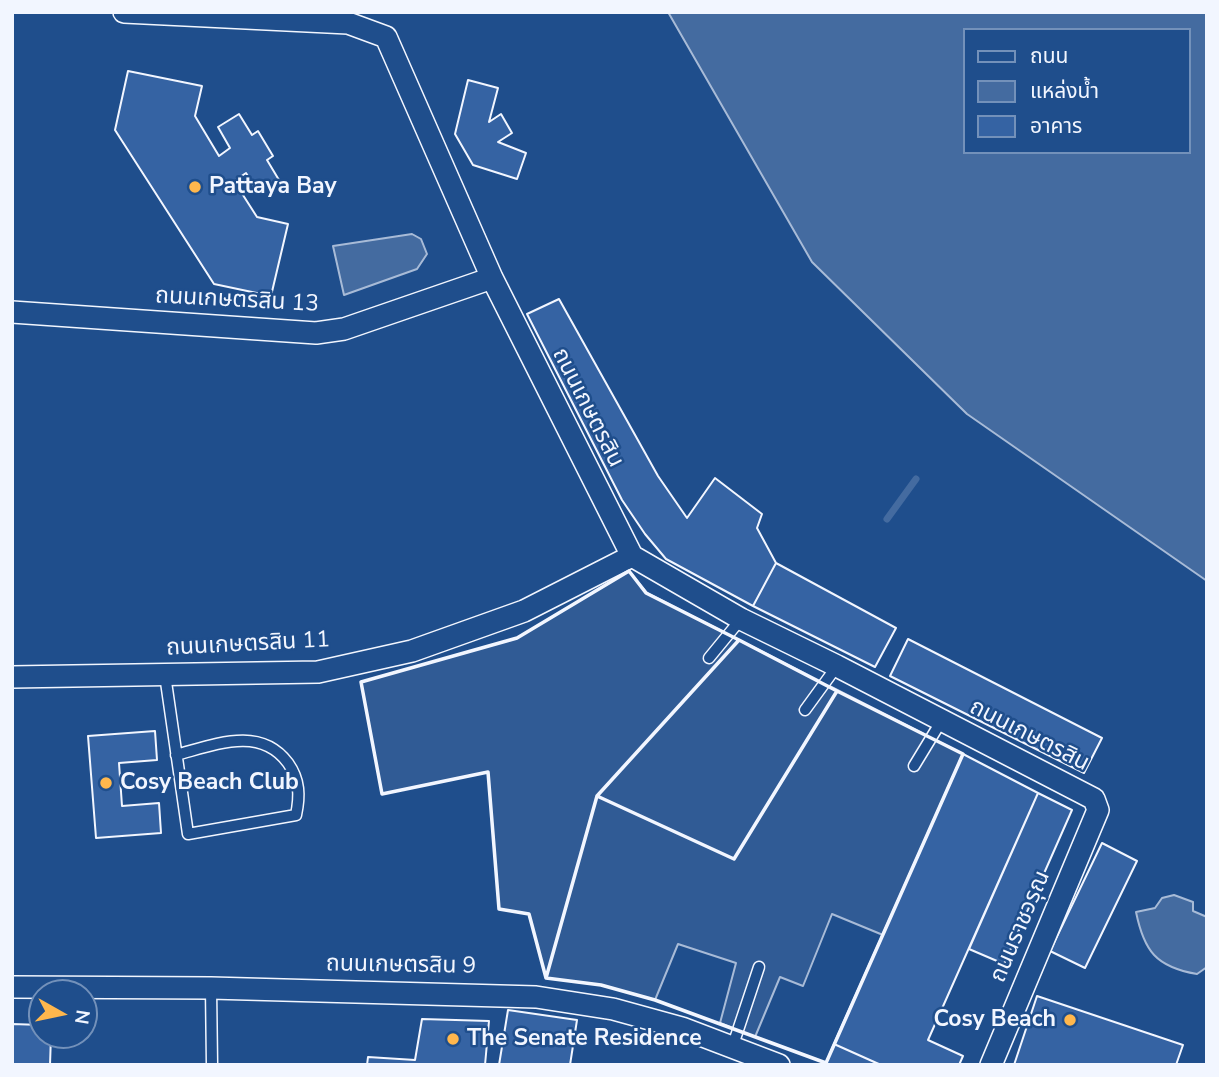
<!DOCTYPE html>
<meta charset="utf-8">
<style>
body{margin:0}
#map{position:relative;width:1219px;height:1077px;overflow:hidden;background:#1f4e8c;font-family:"Nunito Sans","Noto Sans Thai",sans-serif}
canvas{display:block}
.frame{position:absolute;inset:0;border:14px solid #f2f6ff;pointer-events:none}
.legend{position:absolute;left:963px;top:28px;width:228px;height:126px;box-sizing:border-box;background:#1f4e8c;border:2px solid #7391ba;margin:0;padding:9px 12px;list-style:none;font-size:21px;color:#f2f6ff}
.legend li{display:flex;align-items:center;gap:14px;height:35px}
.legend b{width:35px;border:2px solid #7391ba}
.north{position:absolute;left:28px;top:979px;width:70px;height:70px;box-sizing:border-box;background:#1f4e8c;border:2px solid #7391ba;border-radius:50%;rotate:99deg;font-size:19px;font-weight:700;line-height:28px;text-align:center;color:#f2f6ff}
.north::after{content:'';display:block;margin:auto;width:24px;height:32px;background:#ffb74d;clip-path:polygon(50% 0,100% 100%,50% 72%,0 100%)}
</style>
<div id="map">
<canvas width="1219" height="1077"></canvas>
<div class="frame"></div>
<ul class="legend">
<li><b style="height:9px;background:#1f4e8c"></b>ถนน</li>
<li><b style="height:19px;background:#446ba0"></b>แหล่งน้ำ</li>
<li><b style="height:19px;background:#3563a3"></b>อาคาร</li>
</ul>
<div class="north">N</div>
</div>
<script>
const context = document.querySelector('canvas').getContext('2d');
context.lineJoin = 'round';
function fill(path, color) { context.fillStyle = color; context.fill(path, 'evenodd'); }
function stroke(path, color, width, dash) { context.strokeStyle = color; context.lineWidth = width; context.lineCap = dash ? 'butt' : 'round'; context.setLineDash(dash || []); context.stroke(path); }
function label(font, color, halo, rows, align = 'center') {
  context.font = font + ' "Nunito Sans","Noto Sans Thai",sans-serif'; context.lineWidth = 5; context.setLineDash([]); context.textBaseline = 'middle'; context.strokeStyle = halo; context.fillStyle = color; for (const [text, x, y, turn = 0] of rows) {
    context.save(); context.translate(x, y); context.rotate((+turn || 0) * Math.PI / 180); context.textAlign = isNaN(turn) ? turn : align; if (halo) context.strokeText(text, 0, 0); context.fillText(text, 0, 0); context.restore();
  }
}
const built = new Path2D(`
 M629,571L647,593L963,754L883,935L832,914L803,986L780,977L755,1037L720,1023L736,963L678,944L655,1000L601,985L546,978L529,914L499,909L488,772L382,794L361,682L517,638Z`);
const water = new Path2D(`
 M668,12H1207V581L967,414L812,262ZM965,30H1189V152H965Z
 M412,234L421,239L427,254L417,269L344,295L333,246Z
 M1174,895L1193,902V911L1207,917V967L1197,974C1156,967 1144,951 1136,912L1155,908L1162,898Z`);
const stream = new Path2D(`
 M887,519L916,479`);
const building = new Path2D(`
 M128,71L202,86L195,116L219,156L230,148L218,127L239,114L252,135L258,131L273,156L267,160L279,180L258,193L246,173L234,181L257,217L288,224L271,296L214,284L115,130Z
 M468,80L498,88L489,122L501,114L512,133L498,142L526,153L517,179L473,165L455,134Z
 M559,299L658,476L687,518L715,478L762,514L757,528L776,563L753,606L666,559L645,534L622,500L527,314Z
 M776,563L896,628L875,667L753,606Z
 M908,639L1102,738L1084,773L890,676Z
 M155,731L157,760L119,763L122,806L159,803L161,833L96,838L88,736Z
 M963,754L1038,793L928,1040L963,1056L959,1065H881L834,1044Z
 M1038,793L1072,810L1004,964L969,949Z
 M1102,843L1137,861L1085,968L1050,951Z
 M1037,996L1183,1045L1176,1065H1014Z
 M508,1010L577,1020L570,1065H499Z
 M422,1019L489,1021L485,1065H367L368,1057L415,1060Z
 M12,1024L42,1025V1035H51L50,1065H12Z
 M834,1044L881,1065H830L826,1063Z`);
const service = new Path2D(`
 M709,658L741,619
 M165,675L188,834L296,815C300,796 300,780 288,763C260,725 214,745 176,755
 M805,710L837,666
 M914,766L942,720
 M211,988L212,1065
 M732,1048L759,967`);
const minor = new Path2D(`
 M124,12L348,23L386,37L492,278L632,556L741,619L837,666L1094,799L1098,810L991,1065
 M12,312L316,333L344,329L492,278
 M12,677L318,672L412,651L524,611L632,556
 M12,987L211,988L536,997L613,1009L682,1028L779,1065`);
const wall = new Path2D(`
 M629,571L646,593L739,640L597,796L546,978L529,914L499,909L488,772L382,794L361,682L517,638Z
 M739,640L837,691L734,859L597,796Z
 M837,691L963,754L826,1063L655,1000L601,985L546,978L597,796L734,859Z`);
const markers = [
 [195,187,7,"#ffb74d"],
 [106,783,7,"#ffb74d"],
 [1070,1020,7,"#ffb74d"],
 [453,1039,7,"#ffb74d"]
];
const poiNames = [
 ["Pattaya Bay",209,187],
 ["Cosy Beach Club",120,783],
 ["Cosy Beach",1056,1020,"right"],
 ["The Senate Residence",467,1039]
];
const streetNames = [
 ["ถนนเกษตรสิน 13",237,301,3],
 ["ถนนเกษตรสิน",587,408,63],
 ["ถนนเกษตรสิน 11",248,645,-3],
 ["ถนนเกษตรสิน",1029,736,27],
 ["ถนนราชวรุณ",1021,927,-67],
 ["ถนนเกษตรสิน 9",401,966,1]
];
fill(built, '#305b95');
stroke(built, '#a8bbd7', 2);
fill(water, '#446ba0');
stroke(water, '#a8bbd7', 2);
stroke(stream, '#446ba0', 7);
fill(building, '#3563a3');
stroke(building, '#f2f6ff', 2);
stroke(service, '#f2f6ff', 13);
stroke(minor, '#f2f6ff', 24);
stroke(service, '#1f4e8c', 10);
stroke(minor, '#1f4e8c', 21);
stroke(wall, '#f2f6ff', 3.5);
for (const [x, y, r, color] of markers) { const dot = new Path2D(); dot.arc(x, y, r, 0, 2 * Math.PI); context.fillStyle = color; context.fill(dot); stroke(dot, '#1f4e8c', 2.5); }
label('bold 23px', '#f2f6ff', '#1f4e8c', poiNames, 'left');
label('23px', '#f2f6ff', '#1f4e8c', streetNames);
</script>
